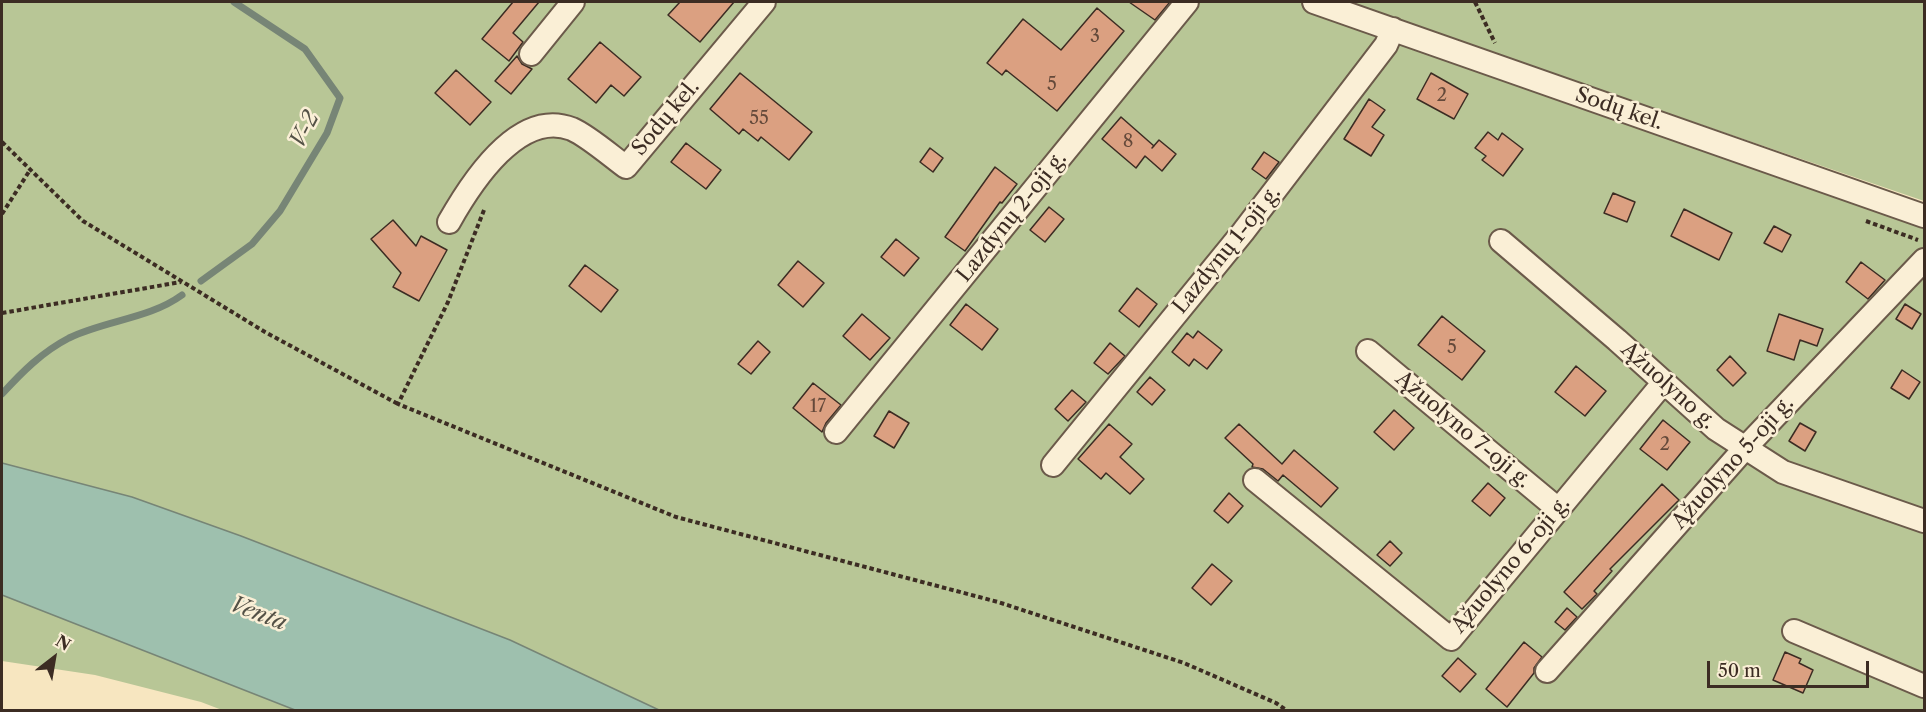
<!DOCTYPE html>
<meta charset="utf-8">
<style>
body{margin:0}
#map{position:relative;width:1926px;height:712px;overflow:hidden;background:#f7e6c0;font-family:"Libre Caslon Text",serif}
canvas{display:block}
.frame{position:absolute;inset:0;border:3px solid #3c2c23;pointer-events:none}
.north{position:absolute;left:24px;top:628px;width:60px;height:60px;-webkit-text-stroke:4px #faefd6;paint-order:stroke;rotate:31deg;font-size:16px;font-weight:700;line-height:24px;text-align:center;color:#3c2c23}
.north::after{content:'';display:block;margin:auto;width:21px;height:27px;background:#3c2c23;clip-path:polygon(50% 0,100% 100%,50% 72%,0 100%)}
.scale{position:absolute;left:1707px;top:661px;width:162px;height:27px;box-sizing:border-box;border:3px solid #3c2c23;border-top:0;padding-left:8px;font-size:18px;line-height:21px;white-space:nowrap;color:#3c2c23;-webkit-text-stroke:4px #faefd6;paint-order:stroke}
</style>
<div id="map">
<canvas width="1926" height="712"></canvas>
<div class="frame"></div>
<div class="north">N</div>
<div class="scale">50 m</div>
</div>
<script>
const context = document.querySelector('canvas').getContext('2d');
context.lineJoin = 'round';
function fill(path, color) { context.fillStyle = color; context.fill(path, 'evenodd'); }
function stroke(path, color, width, dash) { context.strokeStyle = color; context.lineWidth = width; context.lineCap = dash ? 'butt' : 'round'; context.setLineDash(dash || []); context.stroke(path); }
function label(font, color, halo, rows, align = 'center') {
  context.font = font + ' "Libre Caslon Text",serif'; context.lineWidth = 5; context.setLineDash([]); context.textBaseline = 'middle'; context.strokeStyle = halo; context.fillStyle = color; for (const [text, x, y, turn = 0] of rows) {
    context.save(); context.translate(x, y); context.rotate((+turn || 0) * Math.PI / 180); context.textAlign = isNaN(turn) ? turn : align; if (halo) context.strokeText(text, 0, 0); context.fillText(text, 0, 0); context.restore();
  }
}
const green = new Path2D(`
 M2,2H1924V201L1542,70L1924,225V710H659L510,640L241,536L132,497L2,463Z
 M2,595L295,710H222L201,702L95,675L2,661Z`);
const water = new Path2D(`
 M2,463L132,497L241,536L510,640L659,710H295L2,595Z`);
const stream = new Path2D(`
 M201,281L252,244L280,211L327,133L340,98L305,49L234,2
 M2,394C22,372 42,352 69,338C106,320 149,319 182,295`);
const building = new Path2D(`
 M513,2H539L513,33L523,42L509,61L482,39Z
 M680,2H734L700,42L668,15Z
 M1129,2H1170L1155,20Z
 M1097,8L1124,31L1057,111L1006,70L1002,75L987,63L1023,19L1061,50Z
 M600,42L641,77L624,96L611,85L596,103L568,79Z
 M517,56L522,64L532,69L511,94L495,81Z
 M456,70L491,102L470,125L435,93Z
 M740,73L812,132L789,160L761,137L758,141L743,129L739,134L710,109Z
 M1431,73L1468,94L1454,119L1417,99Z
 M1369,99L1385,110L1372,127L1384,135L1371,156L1344,139Z
 M1121,117L1154,146L1152,148L1159,140L1176,154L1162,171L1145,156L1136,168L1102,139Z
 M1488,132L1498,140L1502,133L1523,149L1503,176L1482,160L1486,156L1475,148Z
 M686,143L721,170L706,189L671,162Z
 M930,148L943,158L933,172L920,162Z
 M1264,152L1279,162L1266,179L1252,169Z
 M995,167L1017,184L1002,203L1000,202L965,251L945,237Z
 M1613,193L1635,202L1627,222L1604,213Z
 M1049,207L1064,219L1045,242L1030,230Z
 M1684,209L1732,233L1719,260L1671,236Z
 M393,220L416,246L421,236L447,250L419,301L393,287L401,273L371,239Z
 M1774,226L1791,235L1782,252L1764,243Z
 M896,239L919,258L904,276L881,257Z
 M798,261L824,283L803,307L778,285Z
 M1861,262L1885,280L1868,299L1846,282Z
 M585,265L618,290L601,312L569,286Z
 M1137,288L1157,304L1139,327L1119,311Z
 M966,304L998,329L982,350L950,325Z
 M1905,304L1921,314L1912,329L1896,319Z
 M862,314L890,338L870,360L843,336Z
 M1779,314L1823,329L1817,346L1800,340L1794,360L1767,351Z
 M1442,316L1485,351L1462,380L1418,345Z
 M1198,331L1222,350L1207,369L1194,359L1189,366L1172,352L1187,333L1193,338Z
 M758,341L770,352L751,374L738,364Z
 M1110,343L1125,356L1108,374L1094,363Z
 M1730,356L1746,373L1733,386L1717,370Z
 M1576,366L1606,391L1585,416L1555,392Z
 M1902,370L1920,382L1909,399L1891,388Z
 M1150,377L1165,390L1152,405L1137,392Z
 M813,383L841,405L826,423L822,432L793,408Z
 M1072,390L1086,402L1068,421L1055,409Z
 M1394,410L1414,428L1394,450L1374,432Z
 M889,411L909,423L894,448L874,436Z
 M1663,420L1690,442L1667,470L1640,449Z
 M1800,423L1816,432L1805,451L1789,441Z
 M1109,424L1132,444L1120,457L1144,479L1130,494L1106,473L1101,479L1078,459Z
 M1239,424L1282,464L1294,450L1338,488L1321,507L1283,475L1278,481L1263,469L1252,467L1253,464L1225,438Z
 M1488,483L1505,498L1490,516L1472,501Z
 M1662,484L1679,500L1610,569L1612,571L1594,591L1597,594L1582,609L1564,592Z
 M1229,493L1243,506L1228,523L1214,511Z
 M1390,541L1402,553L1390,566L1377,555Z
 M1212,564L1232,581L1211,605L1192,588Z
 M1567,608L1577,617L1565,630L1555,622Z
 M1524,642L1542,657L1534,668V673L1507,707L1486,689Z
 M1785,652L1801,659L1799,663L1813,670L1803,693L1773,680Z
 M1458,658L1476,674L1460,692L1442,676Z`);
const path = new Path2D(`
 M1475,2L1495,43
 M2,142L83,221L265,332L398,404
 M484,210L448,302L398,404L676,517L998,602L1184,663L1276,703L1286,710
 M2,214L30,170
 M1866,221L1918,240
 M2,313L181,282`);
const minor = new Path2D(`
 M1314,2L1924,216
 M531,54L573,2
 M449,222C471,183 519,108 572,129C588,136 611,156 626,167L764,2
 M1501,241L1617,340L1716,429L1783,472L1924,521
 M1368,351L1558,509
 M836,432L1187,2
 M1053,465L1243,232L1386,45L1393,29
 M1255,480L1451,639L1664,382
 M1794,631L1924,686
 M1547,671L1745,448L1924,260`);
const numberNames = [
 ["3",1095,37],
 ["5",1052,85],
 ["2",1442,96],
 ["55",759,119],
 ["8",1128,142],
 ["5",1452,348],
 ["17",818,407],
 ["2",1665,445]
];
const streetNames = [
 ["Sodų kel.",1619,109,19],
 ["Sodų kel.",666,118,-50],
 ["Lazdynų 2-oji g.",1012,217,-51],
 ["Lazdynų 1-oji g.",1227,250,-51],
 ["Ąžuolyno g.",1668,386,42],
 ["Ąžuolyno 7-oji g.",1463,430,40],
 ["Ąžuolyno 5-oji g.",1733,463,-48],
 ["Ąžuolyno 6-oji g.",1511,565,-50]
];
const waterNames = [
 ["V-2",305,130,-63],
 ["Venta",258,614,21]
];
fill(green, '#b8c696');
fill(water, '#9ec0ae');
stroke(water, '#778576', 1.5);
stroke(stream, '#778576', 7);
fill(building, '#dba081');
stroke(building, '#3c2c23', 1.5);
stroke(minor, '#6b5a4a', 26);
stroke(path, '#3c2c23', 4, [4.5, 3]);
stroke(minor, '#faefd6', 22);
label('18px', '#64493a', null, numberNames);
label('21px', '#3c2c23', '#faefd6', streetNames);
label('italic 22px', '#545146', '#faefd6', waterNames);
</script>
